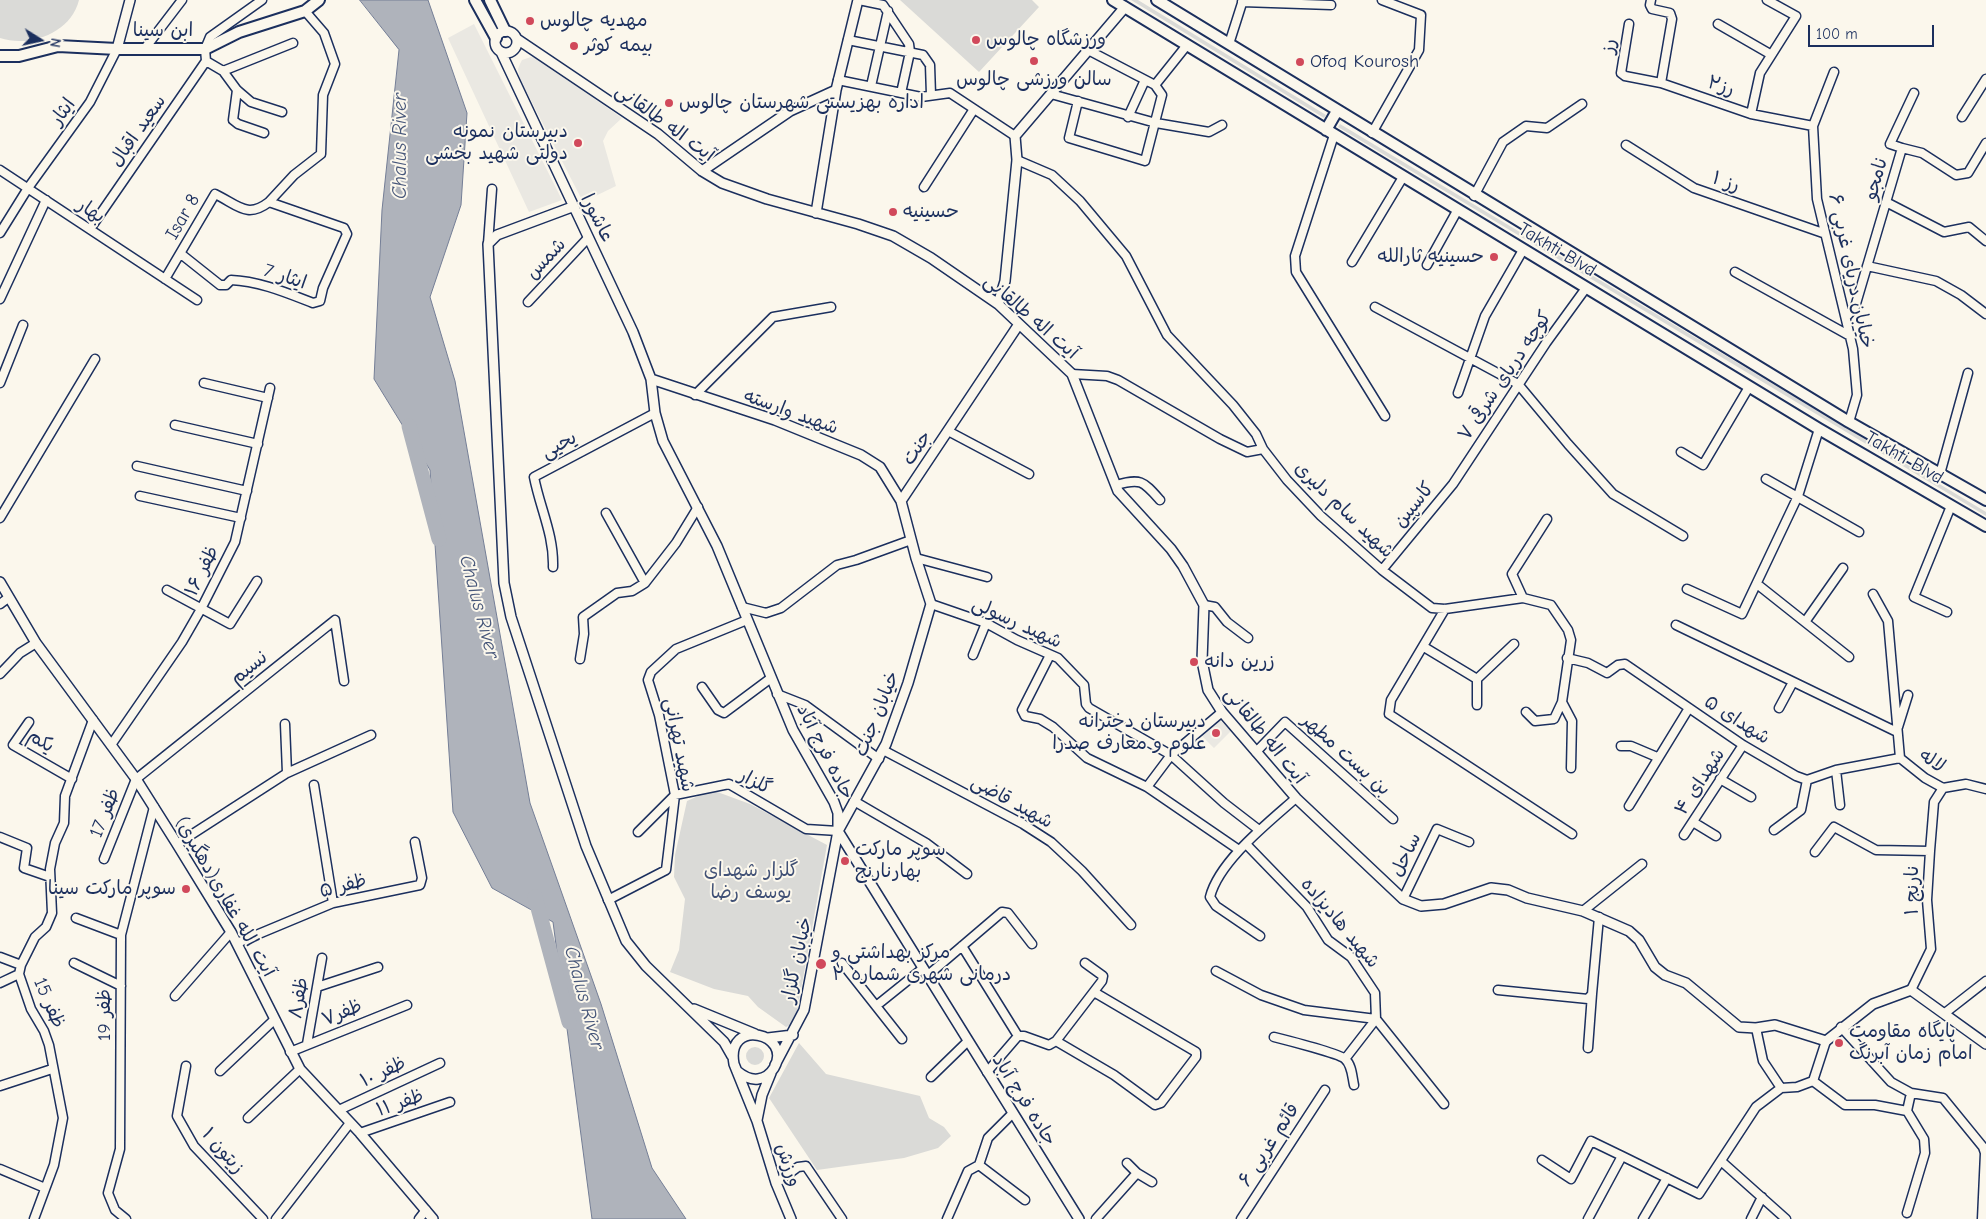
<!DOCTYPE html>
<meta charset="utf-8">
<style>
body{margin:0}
#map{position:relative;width:1986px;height:1219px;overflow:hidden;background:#fbf7ec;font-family:"Comic Neue",sans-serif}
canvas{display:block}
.north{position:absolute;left:15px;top:15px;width:50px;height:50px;-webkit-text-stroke:4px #fbf7ec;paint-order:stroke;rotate:100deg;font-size:14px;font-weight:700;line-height:20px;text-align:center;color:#1b2f5e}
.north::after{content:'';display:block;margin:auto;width:18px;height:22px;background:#1b2f5e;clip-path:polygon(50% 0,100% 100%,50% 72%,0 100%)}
.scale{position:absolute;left:1808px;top:25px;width:126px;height:22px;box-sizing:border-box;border:2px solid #1b2f5e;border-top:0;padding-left:6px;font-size:15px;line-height:18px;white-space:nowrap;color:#1b2f5e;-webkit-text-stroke:4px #fbf7ec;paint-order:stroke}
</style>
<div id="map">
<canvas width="1986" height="1219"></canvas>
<div class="north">N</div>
<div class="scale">100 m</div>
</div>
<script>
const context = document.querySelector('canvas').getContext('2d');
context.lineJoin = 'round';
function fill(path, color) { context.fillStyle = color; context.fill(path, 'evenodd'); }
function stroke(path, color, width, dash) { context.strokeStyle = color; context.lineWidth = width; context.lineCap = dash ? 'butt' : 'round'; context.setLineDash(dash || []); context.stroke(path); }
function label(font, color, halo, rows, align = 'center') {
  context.font = font + ' "Comic Neue","Playpen Sans Arabic",sans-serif'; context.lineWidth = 4; context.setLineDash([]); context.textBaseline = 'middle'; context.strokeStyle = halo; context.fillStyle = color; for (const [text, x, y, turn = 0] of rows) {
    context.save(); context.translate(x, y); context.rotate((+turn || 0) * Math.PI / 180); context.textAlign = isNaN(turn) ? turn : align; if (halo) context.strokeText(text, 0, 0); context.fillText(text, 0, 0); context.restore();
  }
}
const built = new Path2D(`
 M474,24L562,200L529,212L448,38Z
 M531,57L536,58L622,118L608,131L603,141L616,186L583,202L520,79L518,69L520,64L522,60Z
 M1218,718L1231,731L1214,748L1201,735Z`);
const green = new Path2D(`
 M0,0H79C71,33 30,48 0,38Z
 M900,0H1032L1039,7L979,72Z
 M1131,0H1138L1326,115L1324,118Z
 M1340,124L1986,512V516L1338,127Z
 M712,790L750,804L827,845L795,1023L786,1027L758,1007L748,996L714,989L670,972L679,950L685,899L674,877L675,855L687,801Z
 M799,1043L826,1074L920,1096L929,1118L944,1127L951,1136L938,1148L904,1158L817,1170L769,1098Z
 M746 1056a9 9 0 1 1 18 0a9 9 0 1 1-18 0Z`);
const water = new Path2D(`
 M360,0H428L467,113L461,205L430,297L455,381L530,803L601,1004L652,1168L686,1219H592L553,922L492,888L453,812L430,470L374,379L382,210L399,50Z`);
const river = new Path2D(`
 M409,426L439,539
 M535,897L569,1022`);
const minor = new Path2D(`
 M859,0L883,5L909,44L910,52L901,93
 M1651,0L1650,5L1652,9L1670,13L1672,19L1661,83
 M1242,2L1331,5
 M1629,24L1621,73L1625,76L1661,83L1751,114L1813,126
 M1718,24L1770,54
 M848,40L923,55L930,65L931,95
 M1229,44L1243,0
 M146,47L182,0
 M206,61L223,71L237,90L251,102L282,112
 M223,71L293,43
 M1834,72L1813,126L1817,199L1853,349L1857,395L1849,422
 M838,80L921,97L950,93L1015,136
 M1155,85L1187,45
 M871,86L888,11
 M237,90L233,120L238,124L264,133
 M1051,94L1156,123L1209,132L1222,125
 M1078,101L1069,138L1145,161L1162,95L1155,85L1088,50
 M1751,114L1760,73L1796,16L1767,0
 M1128,117L1145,80
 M1962,117L1986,79
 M1372,133L1419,50L1421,15L1382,0
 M1334,135L1295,256L1296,272L1385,416
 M1626,145L1694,188L1823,233
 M1902,148L1890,144L1914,93
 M1017,160L1052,175L1080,201L1126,256L1167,335L1233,405L1256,434L1263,449
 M0,170L197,300
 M924,187L974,109
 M1474,196L1503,142L1526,126L1547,128L1582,104
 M269,202L294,175L321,154L323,95L335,64L324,33L305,11
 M1886,202L1944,232L1969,227L1986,241
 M90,229L206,61L205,49L210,37L262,0
 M0,233L28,188L90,102L117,49
 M488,244L492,189
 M1352,262L1403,177
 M1427,265L1457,211
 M1867,266L1936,281L1961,295L1986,314
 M1735,272L1850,336
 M165,279L215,194C238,205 247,219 269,202L344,228L347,234L323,288L320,301L313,303C287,293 259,281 231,280L226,285H220L181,254
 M0,299L46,200
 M528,302L588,238
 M1375,307L1518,384L1568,444L1613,494L1683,536
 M1846,317L1855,307L1902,148L1922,153L1956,175L1968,173L1986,143
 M1072,374L1107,376L1118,380L1220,439L1247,452L1263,449L1287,480L1321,516L1382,570L1432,608L1445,609L1523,598L1551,605L1568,630L1571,640L1562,702L1572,721L1571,768
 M0,383L23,325
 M204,383L268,398
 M1458,393L1485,316L1523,250
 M695,395L773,317L831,307
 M175,425L258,444
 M948,431L1029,474
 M1681,452L1703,465L1749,387
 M137,466L247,491
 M1940,474L1968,373
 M1766,479L1859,532
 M1116,485C1141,478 1143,481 1160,500
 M140,496L241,518
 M606,513L645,583
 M0,518L95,359
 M916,558L987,577
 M553,567C554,535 540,508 534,477L655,413
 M1382,570L1453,484L1546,343L1586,288
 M1757,584L1849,657
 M1687,589L1742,614L1798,496L1819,429
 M167,590L230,624L257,581
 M1873,594L1888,621L1900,758L1925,778L1943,788
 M1523,598L1512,574L1547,519
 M0,604L8,598
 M931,604L986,623L1017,640L1058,658L1084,685L1086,704L1089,708L1171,755L1224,803L1259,830
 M1204,605L1215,607L1227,622L1248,638
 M742,607L766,613L781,608L837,565L856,560L911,540
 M1445,609L1391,700L1389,714L1572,834
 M1947,612L1914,597L1951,506
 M1805,622L1843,568
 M1676,625L1897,732
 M1424,647L1477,679
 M973,655L986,623
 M1050,655L1022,710L1025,716L1040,719L1053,727L1087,758L1147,787L1239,850
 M1567,658L1588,663L1607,673L1618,665L1625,664L1743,745L1796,776L1807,780L1836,770L1900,758
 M580,659L584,634L583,617L617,593L632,591L645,583L676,543L698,507
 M0,674L20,653L36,643
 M702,687L718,710L724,713L771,678
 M777,694L805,705L879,759
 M1477,705V679L1514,644
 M1779,708L1793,682
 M1526,712L1535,721L1554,719L1562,702
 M29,722L13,745L72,779
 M285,724L287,773
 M1898,727L1908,695
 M111,745L182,642L201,609L235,542L270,388
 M1621,746H1631L1657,757
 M883,750L1023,824L1051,842L1082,871L1131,925
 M1256,752L1285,722L1393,819
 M1836,770L1840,805
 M1720,779L1751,797
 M314,785L333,903
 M1147,787L1171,755L1222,712
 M1943,788L1966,784L1986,789
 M854,801L926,843L967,874
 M1629,806L1689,708
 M1693,822L1716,836
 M1774,830L1801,810L1807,780
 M638,832L675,795L729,784L806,829L838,831
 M1684,835L1743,745
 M0,837L27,848L24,868L50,877
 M177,844L287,773L371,735
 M1246,844L1307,907L1328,940L1351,957L1375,993L1376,1019L1444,1104
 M1815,852L1834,827L1876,850L1930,851
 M104,859L136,779L335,620L344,681
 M1403,899L1437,829L1469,842
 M608,900L666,870L675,795L659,715L648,680L651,672L676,649L747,620
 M1583,911L1642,864
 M76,918L121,935
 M1260,936L1216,906L1210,897C1219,861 1269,822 1296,798
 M237,943L333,903L420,885L422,878L415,842
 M962,946L1018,1036
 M0,957L21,965
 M74,963L121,986
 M842,963L902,1039
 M1216,971L1261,995L1304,1010L1376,1019L1345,1059
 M927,976L1002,912L1008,913L1032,944
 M0,983L19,974
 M317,987L378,967
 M1498,990L1588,999L1592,994L1599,917
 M1911,990L1931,949L1927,900L1930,851L1934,802L1943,788
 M175,996L231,932
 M876,1006L922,969
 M1945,1013L1986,981
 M1841,1027L1891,1082L1911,1093L1943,1098L1983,1147L1985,1153L1982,1219
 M1756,1028L1763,1061L1781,1088
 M1274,1037C1286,1040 1340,1054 1345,1059C1352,1065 1352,1076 1354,1085
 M1056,1041L1114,1075L1155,1105L1161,1103L1196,1057V1052L1094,992
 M307,1044L322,958
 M1588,1048L1592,994
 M290,1052L407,1005
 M186,1066L177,1116L194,1146L263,1219
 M220,1071L274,1020
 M987,1072L1018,1036H1024L1049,1045L1056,1041L1102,981L1103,976L1085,963
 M931,1077L968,1041
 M1813,1081L1845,1105H1875L1907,1111
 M1813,1081L1826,1041
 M0,1086L52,1069
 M339,1110L440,1063
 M248,1118L300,1069
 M360,1133L450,1102
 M1542,1160L1571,1179L1591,1141L1622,1156
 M1721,1161L1786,1219
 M979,1165L1025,1200
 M0,1169L45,1188
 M1137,1173L1152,1182
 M776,1183L798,1167L806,1166L842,1219
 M1907,1213L1925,1153L1924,1139L1907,1111L1911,1093
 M34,1219L54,1165L63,1118L49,1045L44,1031L31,1009L19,974L21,965L35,937L46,927L52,913L50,869L55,843L64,823L65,796L93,720
 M126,1219L115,1210L108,1193L120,1149L121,935L154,807
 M276,1219L350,1123
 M419,1219L426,1210
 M947,1219L968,1171L979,1165L988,1138L1012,1114
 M1096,1219L1137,1173L1127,1163
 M1241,1219L1325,1090
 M1588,1219L1622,1156L1699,1194L1756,1107L1781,1088L1797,1087L1813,1081
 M1643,1219L1667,1178
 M1751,1219L1762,1197`);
const tertiary = new Path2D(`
 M495 42a11 11 0 1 1 22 0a11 11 0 1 1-22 0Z
 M517,39L658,134L702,171L722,183L767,199L858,224L893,236L931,258L998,304L1072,374L1118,491L1171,549L1183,566L1204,605L1202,661L1208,690L1222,712L1296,798L1403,899L1421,906L1444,904L1491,888L1508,890L1527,898L1583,911L1629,931L1639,940L1655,967L1665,975L1686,983L1739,1027L1756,1028L1775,1025L1826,1041L1873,1004L1911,990L1986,1044
 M117,49L130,0
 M501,52L633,332L651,379L655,413L663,441L717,546L793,730L834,802L838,813V831L1079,1219
 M702,171L790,111L836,90
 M572,207L497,235L488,244L504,583L511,617L586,846L626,941L646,966L724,1042L732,1056
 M816,213L836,90L858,0
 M998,304L1005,281L1017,160L1015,136L1125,7
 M651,379L775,420L861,455L880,467L901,501
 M0,582L36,643L136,779L177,844L231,932L300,1069L360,1133L433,1219
 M694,1009L755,1034
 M768,1038L793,1035
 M775,1065L804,1010L838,831L886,744L908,683L931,604L916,558L901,501L1019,324
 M737,1071C743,1076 750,1080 758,1079C765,1078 771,1073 774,1068C794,1033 725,1017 734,1064L757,1121L776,1183L791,1219
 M757,1120L762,1095L771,1073`);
const secondary = new Path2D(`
 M475,0L496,38
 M490,0L505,31
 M1113,0L1819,429L1986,526
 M1157,0L1849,422L1986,500
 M0,56H19L58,46L117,49H205L239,32L305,11L319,0
 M1326,130L1337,111`);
const markers = [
 [530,21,5,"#d1495b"],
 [976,40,5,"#d1495b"],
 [574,46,5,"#d1495b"],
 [1034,61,5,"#d1495b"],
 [1300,62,5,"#d1495b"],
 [669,103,5,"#d1495b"],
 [578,143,5,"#d1495b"],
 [893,212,5,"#d1495b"],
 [1494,257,5,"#d1495b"],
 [1194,662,5,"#d1495b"],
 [1216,733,5,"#d1495b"],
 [845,861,5,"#d1495b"],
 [186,889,5,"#d1495b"],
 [821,964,6,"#d1495b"],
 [1839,1043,5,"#d1495b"]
];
const poiNames = [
 ["مهدیه چالوس",540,21],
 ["ورزشگاه چالوس",986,40],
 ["بیمه کوثر",584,46],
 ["Ofoq Kourosh",1310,62],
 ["سالن ورزشی چالوس",1034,80,"center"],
 ["اداره بهزیستی شهرستان چالوس",679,103],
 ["دبیرستان نمونه",568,132,"right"],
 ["دولتی شهید بخشی",568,154,"right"],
 ["حسینیه",903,212],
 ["حسینیه ثارالله",1484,257,"right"],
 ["زرین دانه",1204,662],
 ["دبیرستان دخترانه",1206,722,"right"],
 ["علوم و معارف صدرا",1206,744,"right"],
 ["سوپر مارکت",855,850],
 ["بهارنارنج",855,872],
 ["سوپر مارکت سینا",176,889,"right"],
 ["مرکز بهداشتی و",832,953],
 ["درمانی شهری شماره ۲",832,975],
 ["پایگاه مقاومت",1849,1032],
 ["امام زمان آبرنگ",1849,1054]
];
const streetNames = [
 ["ابن سینا",163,31],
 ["رز",1609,46,-81],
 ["رز۲",1721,86,19],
 ["ایثار",63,112,-54],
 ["آیت اله طالقانی",665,123,36],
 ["سعید اقبال",138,131,-55],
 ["نامجو",1876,179,-74],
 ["رز ۱",1726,182,19],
 ["بهار",91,211,33],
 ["Isar 8",183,217,-60],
 ["عاشورا",597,218,63],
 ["Takhti Blvd",1557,250,31],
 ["شمس",546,259,-47],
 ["خیابان دریای غربی ۶",1851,271,78],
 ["ایثار 7",285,277,18],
 ["آیت اله طالقانی",1031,317,41],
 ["کوچه دریای شرقی ۷",1505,376,-56],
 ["شهید وارسته",791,412,20],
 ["یحیی",559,445,-28],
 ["جنت",917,448,-56],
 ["Takhti Blvd",1904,458,30],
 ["کاسپين",1414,505,-51],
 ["شهید سام دلیری",1344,510,44],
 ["ظفر ۱۶",202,571,-64],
 ["شهید رسولی",1017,623,25],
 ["نسیم",249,668,-39],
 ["خیابان جنت",877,714,-68],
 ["شهدای ۵",1737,720,33],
 ["آیت اله طالقانی",1265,736,51],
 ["یکم",41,741,33],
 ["شهید تهرانی",679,745,79],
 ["جاده فرج آباد",825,752,63],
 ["بن بست مطهر",1346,755,42],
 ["لاله",1932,761,35],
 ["گلزار",755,782,27],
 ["شهدای ۴",1700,782,-57],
 ["شهید قاضی",1012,802,29],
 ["ظفر 17",105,813,-68],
 ["ساحل",1406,855,-64],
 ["ظفر ۵",343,886,-15],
 ["نارنج ۱",1913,890,-90],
 ["آیت الله غفاری(دهگیری)",225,897,60],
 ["شهید هادیزاده",1340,923,50],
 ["خیابان گلزار",797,960,-78],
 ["ظفر۸",299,998,-80],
 ["ظفر 15",49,1003,67],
 ["ظفر۷",342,1013,-22],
 ["ظفر 19",105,1015,-90],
 ["ظفر ۱۰",383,1072,-25],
 ["جاده فرج آباد",1024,1100,58],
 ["ظفر ۱۱",400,1103,-19],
 ["قائم غربی ۶",1269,1145,-57],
 ["زیتون ۱",223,1151,49],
 ["ورزش",788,1165,71]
];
const parkNames = [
 ["گلزار شهدای",751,871],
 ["یوسف رضا",751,893]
];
const waterNames = [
 ["Chalus River",400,146,-90],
 ["Chalus River",479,607,75],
 ["Chalus River",584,998,75]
];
fill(built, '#eae8e2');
fill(green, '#dadad7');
fill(water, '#afb3bb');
stroke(water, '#747e96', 1);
stroke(river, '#afb3bb', 15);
stroke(minor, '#1b2f5e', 11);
stroke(tertiary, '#1b2f5e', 12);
stroke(secondary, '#1b2f5e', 14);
stroke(minor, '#fbf7ec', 8);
stroke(tertiary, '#fbf7ec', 9);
stroke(secondary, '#fbf7ec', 10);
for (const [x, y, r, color] of markers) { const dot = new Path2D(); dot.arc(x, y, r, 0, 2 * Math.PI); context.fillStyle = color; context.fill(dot); stroke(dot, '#fbf7ec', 2); }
label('19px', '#1b2f5e', '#fbf7ec', poiNames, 'left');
label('19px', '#1b2f5e', '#fbf7ec', streetNames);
label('19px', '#415176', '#fbf7ec', parkNames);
label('italic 20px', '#47577a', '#fbf7ec', waterNames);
</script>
